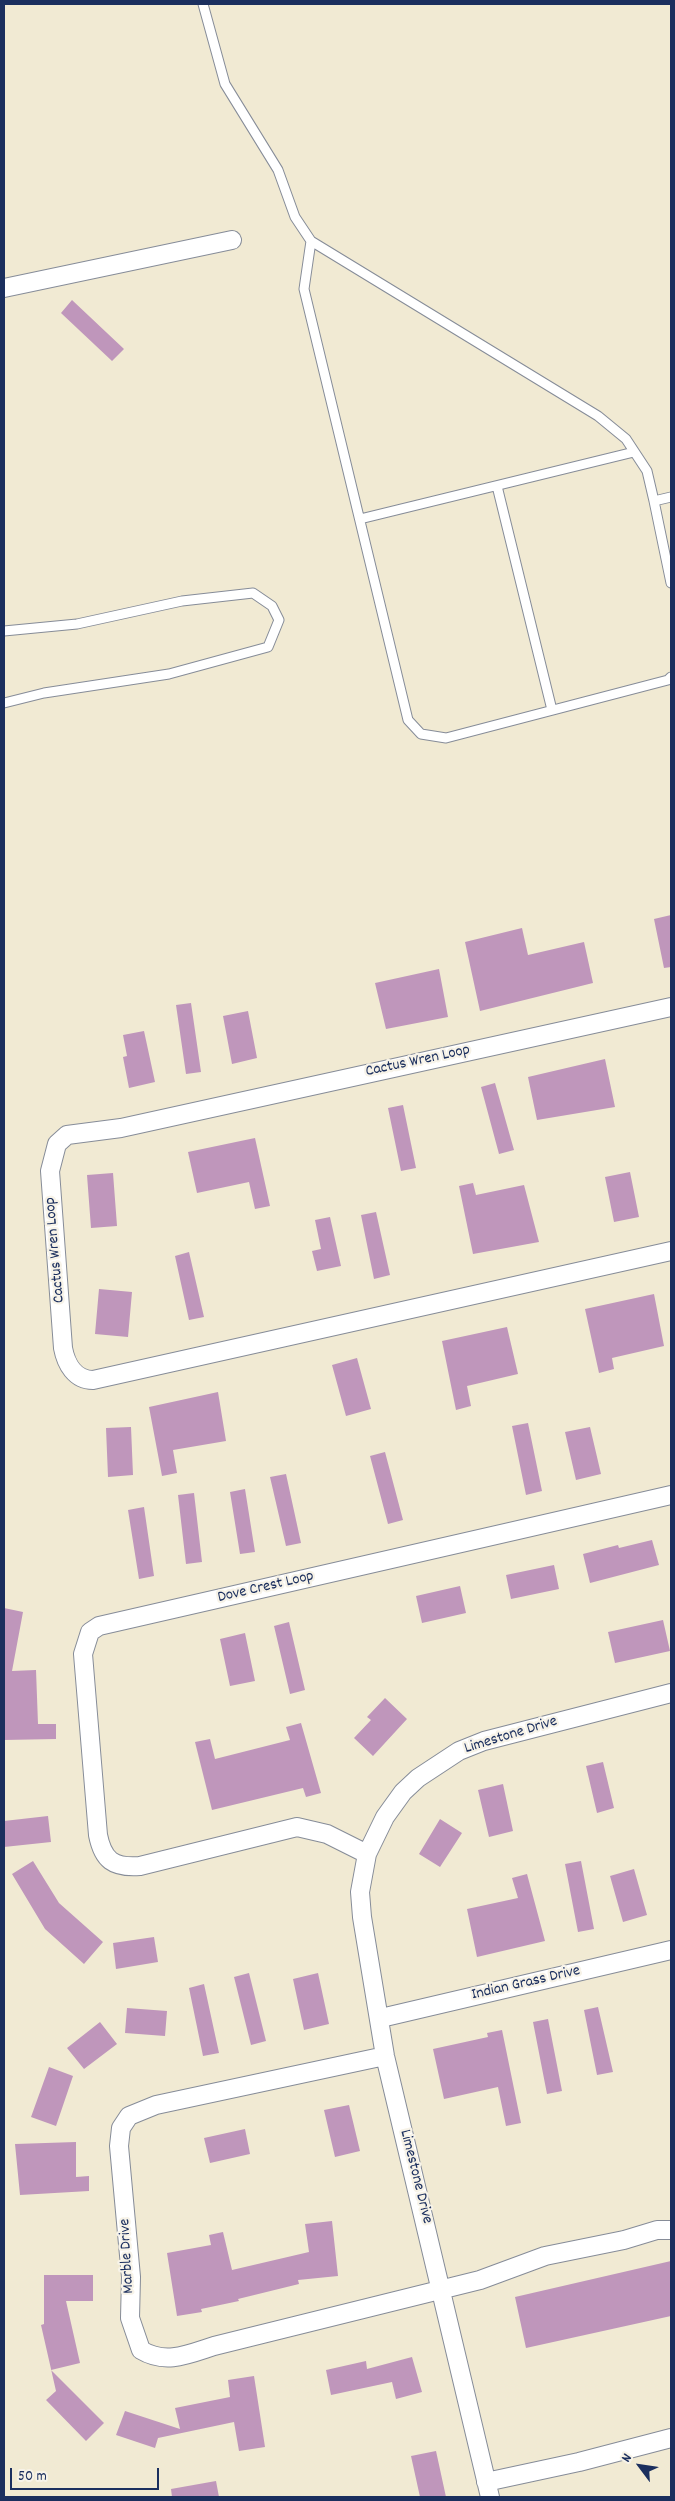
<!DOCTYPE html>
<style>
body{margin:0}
#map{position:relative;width:675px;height:2501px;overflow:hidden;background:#f1ead3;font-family:Dekko,sans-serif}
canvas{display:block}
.frame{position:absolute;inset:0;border:5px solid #1b2f5e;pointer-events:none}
.north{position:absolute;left:615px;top:2441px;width:50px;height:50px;-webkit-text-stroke:4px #f7f3e8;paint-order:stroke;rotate:301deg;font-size:14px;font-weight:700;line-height:20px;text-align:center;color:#1b2f5e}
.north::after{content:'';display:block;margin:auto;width:18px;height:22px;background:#1b2f5e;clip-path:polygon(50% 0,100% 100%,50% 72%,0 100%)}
.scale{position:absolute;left:10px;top:2468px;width:149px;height:22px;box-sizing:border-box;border:2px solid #1b2f5e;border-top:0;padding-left:6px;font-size:15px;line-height:18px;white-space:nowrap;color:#1b2f5e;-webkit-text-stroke:4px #f7f3e8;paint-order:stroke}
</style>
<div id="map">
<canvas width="675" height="2501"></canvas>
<div class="frame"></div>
<div class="north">N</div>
<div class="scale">50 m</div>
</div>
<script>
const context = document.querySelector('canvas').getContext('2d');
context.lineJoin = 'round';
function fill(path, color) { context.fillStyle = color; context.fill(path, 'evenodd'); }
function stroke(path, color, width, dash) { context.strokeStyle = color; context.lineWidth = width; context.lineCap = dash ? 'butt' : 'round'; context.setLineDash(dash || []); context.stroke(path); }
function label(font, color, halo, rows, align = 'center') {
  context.font = font + ' Dekko,sans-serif'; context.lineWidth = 4.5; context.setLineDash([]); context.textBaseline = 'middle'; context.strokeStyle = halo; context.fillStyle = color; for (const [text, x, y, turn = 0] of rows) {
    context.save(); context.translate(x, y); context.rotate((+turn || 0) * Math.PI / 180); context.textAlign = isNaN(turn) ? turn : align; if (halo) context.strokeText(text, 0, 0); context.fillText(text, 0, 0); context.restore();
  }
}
const building = new Path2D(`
 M72,300L124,349L112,361L61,313Z
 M671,915V967L664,968L654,919Z
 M522,928L528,955L584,942L593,983L480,1011L465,942Z
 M439,969L448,1017L386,1029L375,983Z
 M191,1003L201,1072L186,1074L176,1005Z
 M248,1011L257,1058L232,1064L223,1016Z
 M144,1031L155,1082L129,1088L123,1057L127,1056L123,1035Z
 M605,1059L615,1107L537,1120L528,1077Z
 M495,1083L514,1150L499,1154L481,1087Z
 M403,1105L416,1168L401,1171L388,1108Z
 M255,1138L270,1206L255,1209L249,1182L197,1193L188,1152Z
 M630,1172L639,1217L614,1222L605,1177Z
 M113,1173L117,1226L91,1228L87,1175Z
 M473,1183L476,1195L524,1185L539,1242L473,1254L459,1186Z
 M376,1212L390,1275L374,1279L361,1215Z
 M330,1217L341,1266L317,1271L312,1251L321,1249L315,1220Z
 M189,1252L204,1317L189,1320L175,1256Z
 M99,1289L132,1292L128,1337L95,1334Z
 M654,1294L664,1346L612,1358L614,1369L599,1373L585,1309Z
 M507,1327L518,1374L467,1386L471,1406L456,1410L442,1341Z
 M357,1358L371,1409L346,1416L332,1365Z
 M218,1392L226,1441L173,1450L177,1473L162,1476L149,1407Z
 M528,1423L542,1491L526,1495L512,1426Z
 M131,1427L133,1475L108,1477L106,1428Z
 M590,1427L601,1474L576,1480L565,1432Z
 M385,1452L403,1520L388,1524L370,1456Z
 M286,1474L301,1543L286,1546L270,1477Z
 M245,1489L255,1552L240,1554L230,1492Z
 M194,1493L202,1562L186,1564L178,1495Z
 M144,1507L154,1576L139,1579L128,1510Z
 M652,1540L659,1565L590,1583L583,1554L618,1545L619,1548Z
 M554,1565L559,1589L511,1599L506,1575Z
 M460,1586L466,1613L422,1623L416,1596Z
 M4,1608L23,1612L12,1671L36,1670L38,1724H56V1739L4,1740Z
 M663,1620L670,1651L615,1663L608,1632Z
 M289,1622L305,1690L290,1694L274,1626Z
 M245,1633L255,1681L230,1686L220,1639Z
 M385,1698L407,1719L373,1756L354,1738L371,1720L367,1717Z
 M301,1723L321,1793L306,1797L303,1788L212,1810L195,1742L210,1739L215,1759L290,1740L286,1727Z
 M603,1762L614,1808L597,1813L586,1766Z
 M503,1784L513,1831L489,1837L478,1790Z
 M48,1816L51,1842L4,1847V1821Z
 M440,1819L462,1833L440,1867L419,1854Z
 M33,1861L59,1903L103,1942L84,1964L45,1929L12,1874Z
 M581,1861L594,1929L578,1932L565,1864Z
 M634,1869L647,1915L623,1922L610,1876Z
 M527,1874L545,1941L477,1957L467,1909L518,1898L512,1878Z
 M154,1937L158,1962L116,1969L113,1943Z
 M249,1973L266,2041L251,2045L234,1977Z
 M318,1973L329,2024L304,2030L293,1979Z
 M204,1984L219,2053L203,2056L189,1988Z
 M598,2007L613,2072L597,2075L584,2010Z
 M127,2008L167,2011L165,2036L125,2033Z
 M548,2019L562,2091L547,2094L533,2022Z
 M100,2022L117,2044L84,2069L67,2048Z
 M502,2030L521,2123L506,2126L498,2087L444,2099L433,2049L488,2037L487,2033Z
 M49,2067L73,2076L56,2126L31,2117Z
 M349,2105L360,2151L335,2157L324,2110Z
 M245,2129L250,2154L210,2163L204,2138Z
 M76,2142V2177L89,2176V2191L20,2195L15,2144Z
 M332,2221L338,2276L298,2280L299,2284L238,2299L239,2301L201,2309L202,2312L177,2316L167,2253L211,2245L209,2235L223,2232L232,2270L309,2252L305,2224Z
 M671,2261V2316L526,2348L515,2297Z
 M44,2275H93V2301H66L80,2363L51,2370L104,2423L86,2441L46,2400L56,2391L41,2325L44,2324Z
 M412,2357L422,2392L396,2399L392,2382L331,2395L326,2370L366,2361L367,2369Z
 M254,2376L265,2447L239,2451L234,2422L158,2438L155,2448L116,2435L125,2411L180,2429L175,2408L230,2397L228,2380Z
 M436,2451L446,2497H420L411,2456Z
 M216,2481L219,2497H172L171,2489Z`);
const lane = new Path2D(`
 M203,4L225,84L278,170L295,217L311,241L598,416L626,439L647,471L654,501L671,497
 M311,241L304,289L408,720L421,734L446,738L668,680L671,677
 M497,486L552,710
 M654,501L671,583
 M360,519L634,452
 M4,631L77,624L182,601L253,593L272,606L279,620L268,647L169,674L44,693L4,703`);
const street = new Path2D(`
 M4,288L232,240
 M671,1007L121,1128L67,1135L57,1144L50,1171L63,1348C66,1364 75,1380 93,1380L671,1251
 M367,1854L327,1834L297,1827L140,1866C113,1868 103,1860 98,1835L83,1654L90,1632L99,1626L671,1495
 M381,2018L671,1950
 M385,2056L156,2105L129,2116L121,2128L119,2146L131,2277L130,2318L141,2350C166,2365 189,2354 214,2346L480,2280L545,2256L624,2240L657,2230H671
 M486,2482L579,2462L671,2438
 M490,2497L385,2056L362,1917L360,1892L367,1854L385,1817L403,1792L418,1778L459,1751L484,1741L671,1693`);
const streetNames = [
 ["Cactus Wren Loop",418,1062,-12],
 ["Cactus Wren Loop",56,1250,-95],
 ["Dove Crest Loop",266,1588,-13],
 ["Limestone Drive",511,1736,-17],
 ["Indian Grass Drive",526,1984,-13],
 ["Limestone Drive",415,2177,76],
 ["Marble Drive",128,2256,-93]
];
fill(building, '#bf96bb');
stroke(lane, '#868c98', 11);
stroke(street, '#868c98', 20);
stroke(lane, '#fff', 9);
stroke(street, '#fff', 18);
label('16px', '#1b2f5e', '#f7f3e8', streetNames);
</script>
